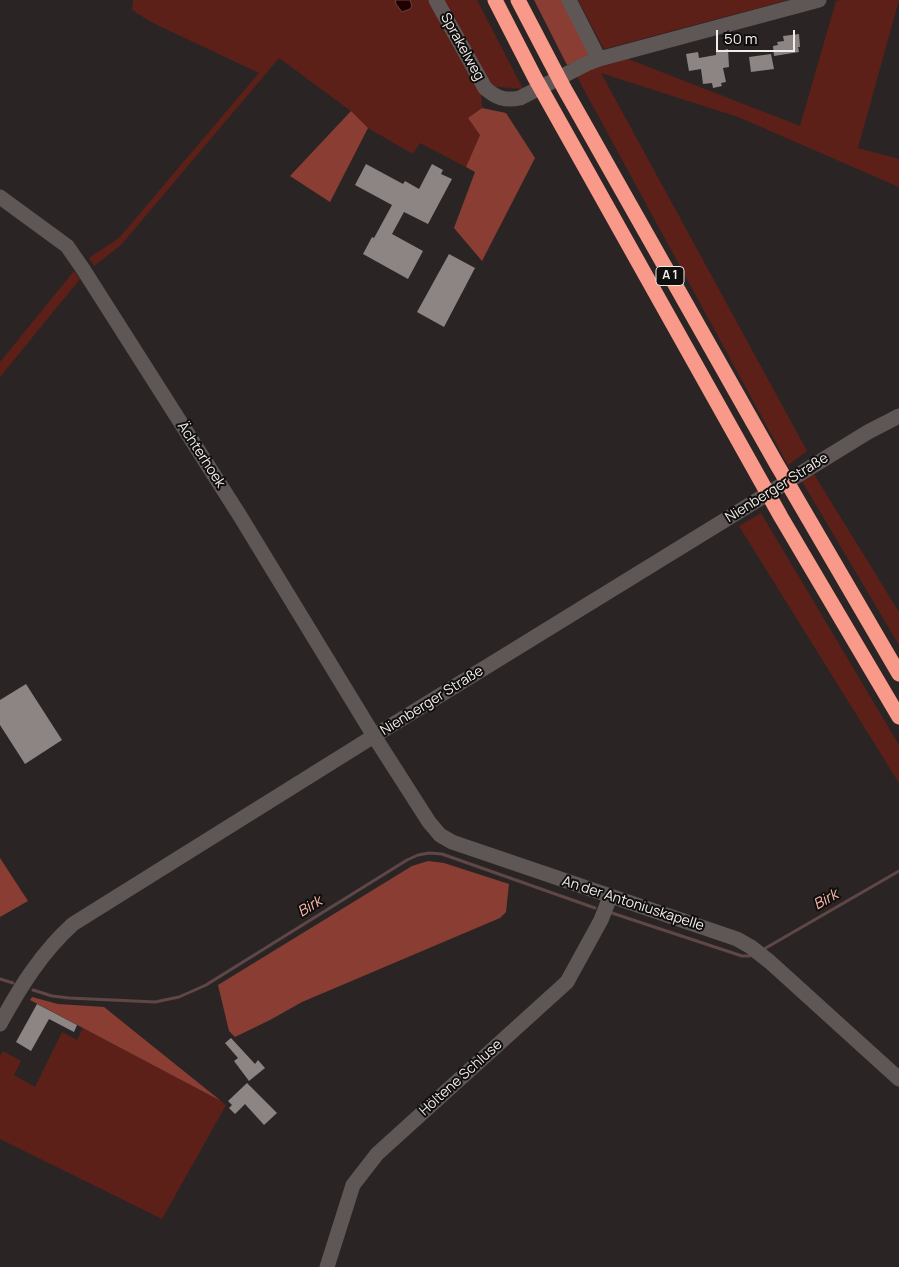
<!DOCTYPE html>
<meta charset="utf-8">
<style>
body{margin:0}
#map{position:relative;width:899px;height:1267px;overflow:hidden;background:#2a2524;font-family:Manrope,sans-serif}
canvas{display:block}
.scale{position:absolute;left:716px;top:30px;width:79px;height:22px;box-sizing:border-box;border:2px solid #f1edec;border-top:0;padding-left:6px;font-size:15px;line-height:18px;white-space:nowrap;color:#f1edec;-webkit-text-stroke:4px #110f0e;paint-order:stroke}
</style>
<div id="map">
<canvas width="899" height="1267"></canvas>
<div class="scale">50 m</div>
</div>
<script>
const context = document.querySelector('canvas').getContext('2d');
context.lineJoin = 'round';
function fill(path, color) { context.fillStyle = color; context.fill(path, 'evenodd'); }
function stroke(path, color, width, dash) { context.strokeStyle = color; context.lineWidth = width; context.lineCap = dash ? 'butt' : 'round'; context.setLineDash(dash || []); context.stroke(path); }
function label(font, color, halo, rows, align = 'center') {
  context.font = font + ' Manrope,sans-serif'; context.lineWidth = 4; context.setLineDash([]); context.textBaseline = 'middle'; context.strokeStyle = halo; context.fillStyle = color; for (const [text, x, y, turn = 0] of rows) {
    context.save(); context.translate(x, y); context.rotate((+turn || 0) * Math.PI / 180); context.textAlign = isNaN(turn) ? turn : align; if (halo) context.strokeText(text, 0, 0); context.fillText(text, 0, 0); context.restore();
  }
}
const green = new Path2D(`
 M133,0H431L481,92L482,108L468,118L480,135L466,167L420,143L413,154L368,128L351,111L279,58L121,245L94,266L89,258L119,238L259,73L151,22L132,10Z
 M443,0H477L523,89L488,86Z
 M578,0H788L604,49Z
 M842,0H899L858,148L899,159V187L738,117L601,73L807,451L788,465L576,75L623,57L800,126L836,1Z
 M74,271L80,279L0,377V362Z
 M812,471L899,612V645L800,478Z
 M761,513L899,745V783L739,526Z
 M83,1028L221,1101L226,1105L162,1219L0,1139V1056L3,1051L21,1061L14,1075L35,1087L62,1032L77,1040Z`);
const forest = new Path2D(`
 M534,0H563L591,56L567,65Z
 M482,108L506,113L535,158L482,261L454,228L475,172L466,167L480,135L468,118Z
 M351,111L368,128L330,202L290,176Z
 M0,858L28,901L0,917Z
 M428,861L444,863L509,884L506,912L500,918L302,1002L270,1020L235,1037L229,1031L218,985L412,866Z
 M32,997L58,1004L104,1007L221,1101L30,1000Z`);
const water = new Path2D(`
 M396,0H410L412,6L410,9L402,12L396,4Z`);
const stream = new Path2D(`
 M612,913L742,956H750
 M764,949L899,871
 M0,979L13,983
 M33,990L52,996L69,998L155,1002L179,997L206,985L407,860L418,855L429,853L442,854L595,908`);
const building = new Path2D(`
 M799,34L800,47H798L799,52L774,56L773,46L778,45L777,42L784,41L783,36Z
 M728,49L729,67L723,68L726,82L721,83L722,86L713,88L712,83L703,84L701,69L689,71L686,54L698,52L699,58L716,55V52Z
 M771,54L774,69L751,72L749,57Z
 M366,164L403,184L405,181L419,189L432,164L443,170L441,174L452,179L428,224L404,212L392,234L423,251L408,279L363,254L372,237L374,238L392,205L355,185Z
 M449,254L475,268L444,327L417,312Z
 M26,684L62,740L25,764L0,725V700Z
 M37,1004L77,1025L74,1032L49,1019L31,1051L16,1042Z
 M231,1038L255,1064L258,1060L265,1068L249,1081L234,1061L238,1058L225,1043Z
 M247,1083L277,1113L264,1125L245,1104L235,1114L229,1108L232,1105L228,1101Z`);
const minor = new Path2D(`
 M436,0L485,88C496,98 505,101 520,98L586,64L599,59L819,0
 M569,0L599,59
 M0,197L67,246L83,269L240,516L374,736L429,822L440,835L452,842L737,939L751,947L770,962L899,1079
 M0,1024C20,987 42,952 73,924L374,736L868,432L899,416
 M327,1267L353,1185L377,1154L567,982L601,920L610,897`);
const highway = new Path2D(`
 M495,0L535,78L781,517L899,717
 M518,0L564,88L776,463L899,674`);
const shields = [
 [670,276,28]
];
const shieldNames = [
 ["A 1",670,276]
];
const streetNames = [
 ["Sprakelweg",462,47,61],
 ["Ächterhoek",201,455,57],
 ["Nienberger Straße",777,488,-32],
 ["Nienberger Straße",432,701,-32],
 ["An der Antoniuskapelle",633,904,18],
 ["Höltene Schluse",461,1078,-42]
];
const waterNames = [
 ["Birk",826,900,-30],
 ["Birk",310,907,-32]
];
fill(green, '#5d2018');
fill(forest, '#8a3d33');
fill(water, '#200');
stroke(water, '#604747', 1);
stroke(stream, '#604747', 3);
fill(building, '#8c8584');
stroke(minor, '#5e5756', 15);
stroke(highway, '#f99989', 15);
for (const [x, y, w] of shields) { const box = new Path2D(); box.roundRect(x - w / 2, y - 9.5, w, 19, 4); context.fillStyle = '#110f0e'; context.fill(box); stroke(box, '#f1edec', 1); }
label('bold 12px', '#f1edec', null, shieldNames);
label('14px', '#f1edec', '#110f0e', streetNames);
label('italic 15px', '#fdb8ac', '#110f0e', waterNames);
</script>
